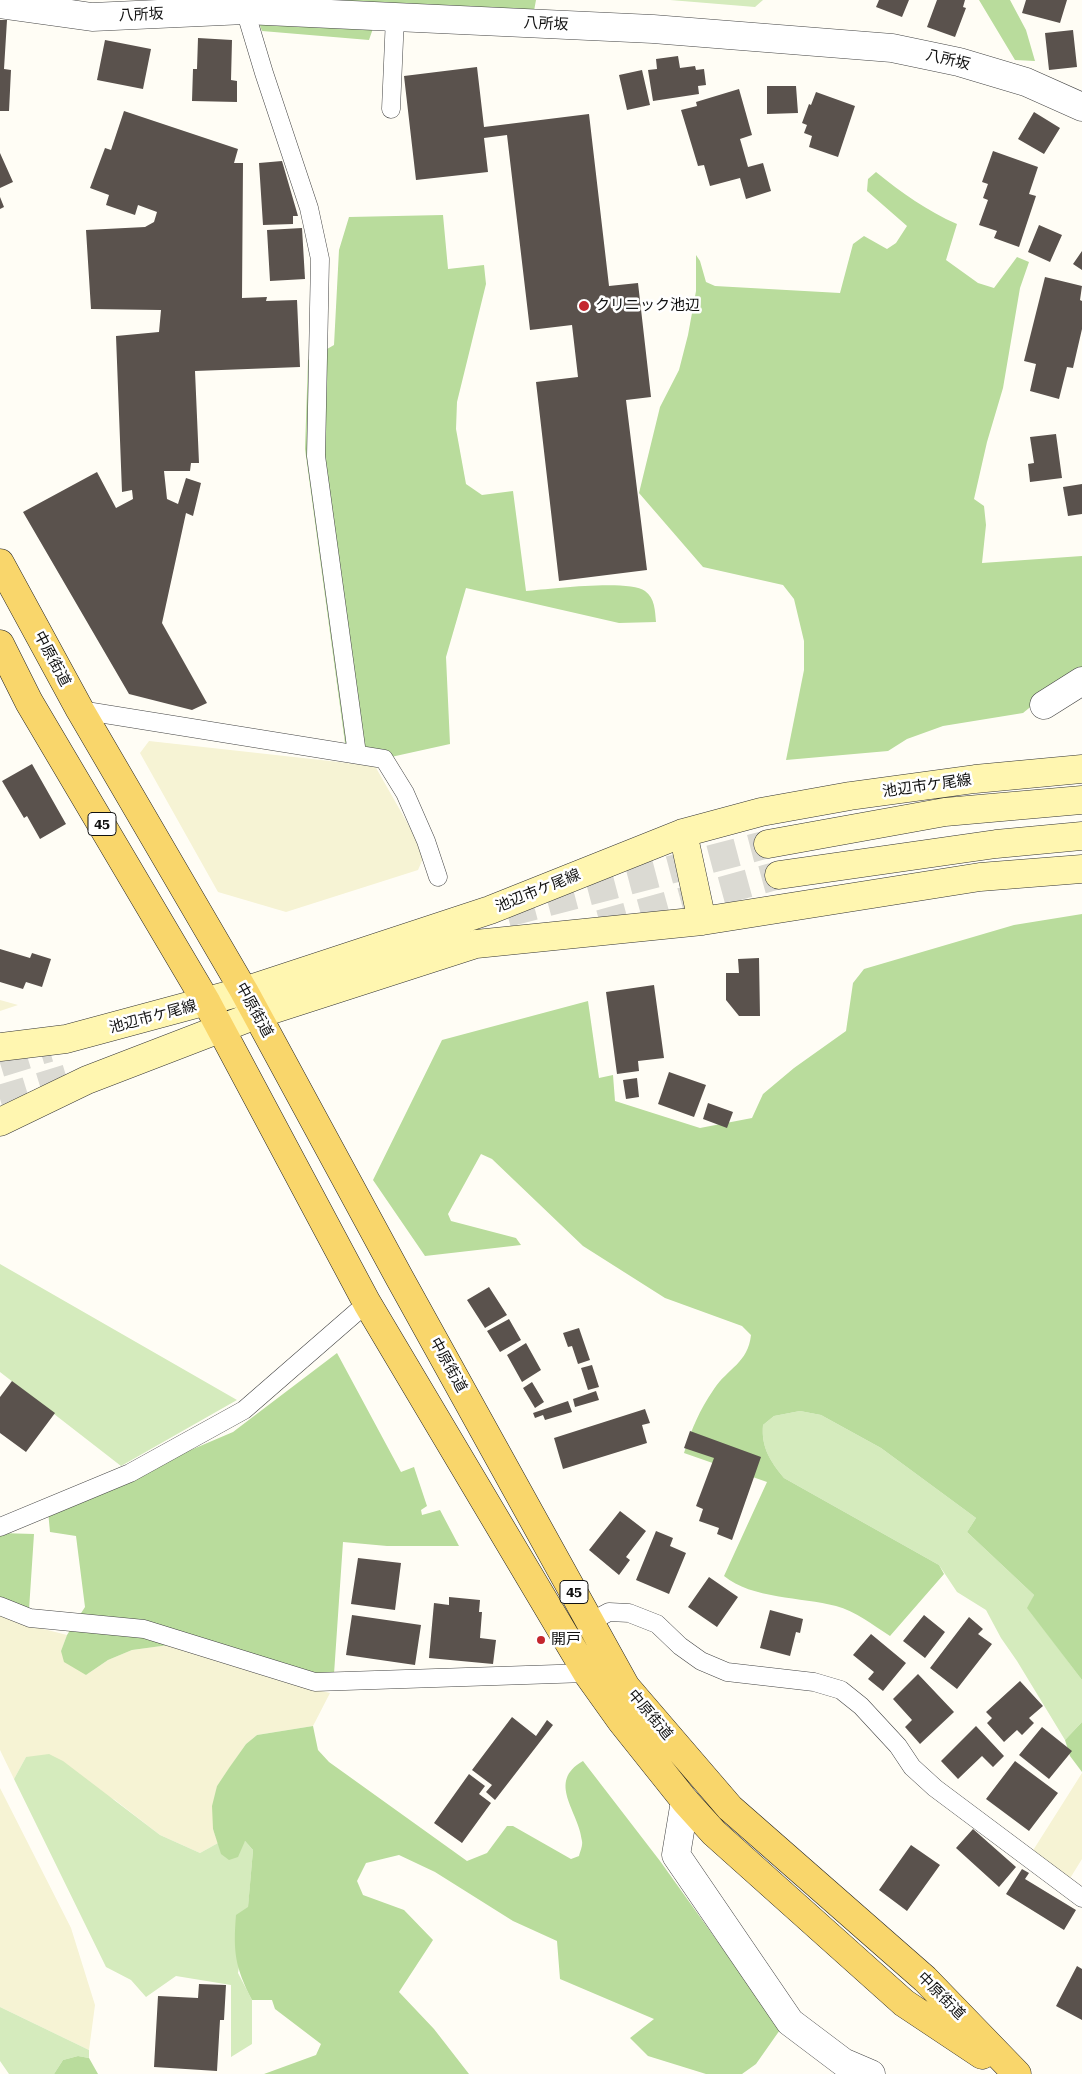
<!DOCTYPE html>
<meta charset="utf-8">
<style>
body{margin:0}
canvas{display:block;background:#fffdf5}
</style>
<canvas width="1082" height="2074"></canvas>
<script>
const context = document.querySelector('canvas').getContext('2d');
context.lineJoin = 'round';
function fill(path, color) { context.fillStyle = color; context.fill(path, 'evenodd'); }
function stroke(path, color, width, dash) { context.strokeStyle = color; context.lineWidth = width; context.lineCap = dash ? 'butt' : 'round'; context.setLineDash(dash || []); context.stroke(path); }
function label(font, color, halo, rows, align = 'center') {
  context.font = font + ' "Roboto Serif","Noto Sans JP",serif'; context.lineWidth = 5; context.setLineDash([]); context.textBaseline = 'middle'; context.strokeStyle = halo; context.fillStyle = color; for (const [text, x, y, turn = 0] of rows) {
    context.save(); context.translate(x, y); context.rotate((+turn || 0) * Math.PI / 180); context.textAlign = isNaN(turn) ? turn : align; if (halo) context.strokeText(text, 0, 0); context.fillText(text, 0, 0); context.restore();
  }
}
const farmland = new Path2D(`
 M149,741L375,766L425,854L418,870L286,912L218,892L140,753Z
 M0,1000L18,1005L0,1011Z
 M0,1615L28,1625L67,1635L61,1651L86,1675L108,1660L132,1650L169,1645L284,1682L330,1693L313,1726L257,1735L246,1744L217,1786L213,1829L218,1843L200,1853L160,1835L115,1800L26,1757L14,1779L0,1750Z
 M1082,1773V1859L1069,1880L1032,1852Z
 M0,1788L71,1928L95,2005L89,2050L0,2007Z`);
const green = new Path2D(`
 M670,0H763L755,7Z
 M0,1264L237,1400L121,1466L0,1372Z
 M800,1411L821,1415L881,1448L976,1518L967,1532L1034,1595L1028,1608L1082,1680V1722L1065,1740L1017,1661L1001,1638L986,1610L957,1592L939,1565L784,1478C770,1461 761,1447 763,1425L774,1416Z
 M49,1754L63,1761L160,1835L200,1853L218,1843L222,1854L245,1841L253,1850L248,1908L238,1973L252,2000V2044L231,2057V1985L176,1976L146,1997L131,1980L106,1967L14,1779L26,1757Z
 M0,2007L89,2050V2058L78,2056L63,2060L54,2074H9L0,2061Z`);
const forest = new Path2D(`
 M250,0H536L534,11H379L369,40L262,31Z
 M979,0H1010L1026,30L1035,61L1015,60Z
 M876,172C902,193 927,211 957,224L946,260L978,283L994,288L1017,257L1029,262L1020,288L1003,388L987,442L974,499L984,506L986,525L982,563L1082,556V669L1071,674L1023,713L943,726L907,739L888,751L786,760L804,670V641L794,599L783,585L703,567L639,493L660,407L679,370L688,335L696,291V255L700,261L706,282L715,286L840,293L853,244L864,236L887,249L896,243L907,226L867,191L868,179Z
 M443,215L448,269L484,265L486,284L457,402L456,429L466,484L482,495L513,491L526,591C549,589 629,579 645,591C655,598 655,611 656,622L619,623L466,588L446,657L450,744L391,757L381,750L345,743L305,449L308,360L334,345L339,250L349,217Z
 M1082,914V1680L1027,1608L1034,1595L967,1532L976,1518L881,1448L821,1415L800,1411L774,1416L763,1425C761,1447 770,1461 784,1478L939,1565L944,1574L890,1636C873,1625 855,1611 836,1606C801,1597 752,1599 724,1576L767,1482L684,1453C692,1428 699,1411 714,1389C728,1368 748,1363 751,1335L742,1326L665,1298L583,1246L492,1159L481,1154L448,1214L451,1221L516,1238L521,1245L425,1256L373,1180L442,1040L588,1001L599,1078L613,1075L615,1101L700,1128L752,1118L763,1094L794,1068L846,1031L853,983L864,969L1014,925Z
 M337,1353L401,1472L414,1467L427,1506L421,1510L422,1515L440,1510L459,1546H387L343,1542L334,1674L313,1675L169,1645L132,1650L108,1660L86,1675L64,1662L61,1651L67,1635L85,1607L76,1536L50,1532L48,1511L233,1432Z
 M0,1533L34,1534L28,1625L0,1615Z
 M1082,1722V1772L1070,1756L1065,1740Z
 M313,1726L318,1750L329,1762L467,1861L487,1853L507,1826H513L571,1859L579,1856C580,1852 583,1845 582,1841C579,1811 546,1782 583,1761L660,1861L773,2019L782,2027L756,2064L742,2074H706L648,2056L630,2038L654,2019L560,1979L557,1941L513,1921L435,1872L399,1855L366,1863L357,1881L363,1895L404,1910L433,1940L399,1992L434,2029L469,2074H264L316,2055L321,2044L275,2009L272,2000H252C235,1967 233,1952 236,1915L248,1907L253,1850L245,1841L238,1857L229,1860L221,1854L213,1829L212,1806L217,1786L229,1768L246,1744L257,1735Z
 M78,2056L89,2058L98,2074H54L63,2060Z`);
const building = new Path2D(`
 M879,0H909L902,17L876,7Z
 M937,0H965L963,7L966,8L955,37L927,27Z
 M1026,0H1067L1060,23L1022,13Z
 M0,20H7L4,69L11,70L9,111H0Z
 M1073,30L1077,67L1049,70L1045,33Z
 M198,38L232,40L231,80L237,81V102L192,101L193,69H197Z
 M105,40L151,49L143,89L97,80Z
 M678,56L680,68L695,66L696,70L704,69L706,85L698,86L699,94L653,101L648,70L657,69L656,59Z
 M477,67L484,127L589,114L609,286L638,283L651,397L626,400L647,570L559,581L536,382L578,377L572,325L530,330L507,135L484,138L488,172L416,180L404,76Z
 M642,70L650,105L627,110L619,75Z
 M767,86H796L798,113L767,114Z
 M739,89L752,135L740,139L748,167L763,163L771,191L746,199L740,178L710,186L704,165L698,166L681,110L697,106L696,102Z
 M816,92L855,106L838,157L809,147L812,136L804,133L807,125L802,123L809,104L811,105Z
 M124,111L238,149L234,163H243L242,298L267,297L266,301L297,300L300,367L195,371L199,463H191L190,471H164L167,499L178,504L186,478L201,483L193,516L186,513L162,623L207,703L192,710L129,694L23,512L97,472L116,508L133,499L132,490L122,492L116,336L159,332L161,310L91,309L86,230L145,227L154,222L157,212L138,205L135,215L106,205L109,195L90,188L105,148L111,150Z
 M1034,112L1060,128L1044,154L1018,139Z
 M993,151L1038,167L1029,194L1036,196L1019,247L994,238L997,231L979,225L988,200L983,198L988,184L982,182Z
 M0,153L13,182L0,188Z
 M282,161L298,216H293V224L263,225L259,163Z
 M0,197L4,207L0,209Z
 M1039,225L1062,235L1050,262L1028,252Z
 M302,228L305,279L270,281L267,230Z
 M1082,251V270L1073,264Z
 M1045,277L1082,286L1080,300L1082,301V329L1073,368L1067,367L1059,399L1030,391L1036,364L1024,361Z
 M1056,434L1062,478L1030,482L1028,464L1034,463L1030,437Z
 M1082,484V514L1068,516L1063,487Z
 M32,764L66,824L40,839L27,816L24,818L2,781Z
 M0,949L30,958L32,953L51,959L42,987L26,982L23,989L0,982Z
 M759,958L760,1016H739L726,1000V973H739L738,959Z
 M654,985L664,1058L638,1061L639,1071L617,1074L606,992Z
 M669,1072L706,1085L694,1117L658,1104Z
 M637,1078L639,1097L626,1099L623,1080Z
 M708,1103L733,1112L727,1128L703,1119Z
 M489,1287L507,1315L485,1328L467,1300Z
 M509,1319L521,1340L500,1352L487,1331Z
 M579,1328L590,1360L578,1364L572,1346L568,1347L563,1333Z
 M526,1343L541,1370L522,1382L507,1355Z
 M592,1365L599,1387L588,1390L581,1368Z
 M12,1381L55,1413L26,1452L0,1433V1397Z
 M532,1382L544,1402L535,1408L523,1388Z
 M596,1391L599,1400L575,1407L573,1399Z
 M568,1401L572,1412L545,1420L543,1415L535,1418L533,1413Z
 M645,1409L650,1423L642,1425L647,1443L563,1469L554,1438Z
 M690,1431L761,1457L732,1540L717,1534L719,1528L699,1521L703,1509L696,1506L714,1458L684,1448Z
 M620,1511L646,1531L626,1557L630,1560L619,1575L589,1550Z
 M656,1531L673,1538L670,1546L686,1553L669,1594L636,1580Z
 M358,1558L401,1563L395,1610L351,1604Z
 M709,1577L738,1597L717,1627L688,1607Z
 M449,1597L480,1600L479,1612H482L480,1638L496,1640L493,1664L429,1658L434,1603L449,1605Z
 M770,1610L803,1619L800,1633L796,1632L790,1656L760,1648Z
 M352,1615L421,1625L415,1665L346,1655Z
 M924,1615L945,1632L925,1658L903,1641Z
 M969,1617L983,1629L978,1634L992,1644L957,1689L930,1668Z
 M871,1634L906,1663L883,1691L868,1679L874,1672L853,1655Z
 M918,1674L954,1712L920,1744L905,1727L912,1720L893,1699Z
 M1020,1681L1043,1706L1029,1718L1034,1723L1022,1735L1017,1730L1004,1742L987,1723L992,1718L986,1712Z
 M512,1717L536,1736L547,1720L553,1725L495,1800L486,1792L492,1785L472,1770Z
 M976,1726L1004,1756L993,1767L982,1756L958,1779L941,1761Z
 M1042,1727L1072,1751L1049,1779L1019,1755Z
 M1015,1761L1058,1793L1029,1831L986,1799Z
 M469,1774L485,1786L479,1794L491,1803L462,1843L434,1823Z
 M973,1829L1016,1867L999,1887L956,1848Z
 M911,1845L940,1865L907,1911L879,1890Z
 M1022,1869L1029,1873L1025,1879L1076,1910L1064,1930L1006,1894Z
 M1077,1966L1082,1969V2020L1056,2006Z
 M199,1984L226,1985L224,2020H220L217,2071L154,2067L158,1996L198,1998Z`);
const secondaryTunnel = new Path2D(`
 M507,913L768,844
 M600,924L779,875
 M0,1063L49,1048
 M0,1099L78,1075`);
const lane = new Path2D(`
 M245,10L264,73L309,208L320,259L316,456L357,754
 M391,109L395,17
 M80,710L384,759L405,793L426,841L438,877
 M0,1527L130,1473L244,1410L367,1303
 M0,1606L30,1618L144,1629L315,1682L587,1673
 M590,1622L609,1612L629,1613L657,1624L680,1646L701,1661L727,1672L814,1682L841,1690L861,1706L898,1746L912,1767L935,1788L1082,1898`);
const street = new Path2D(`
 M0,4L92,17L245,10L653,29L892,48L959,62L1026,82L1082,107
 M1044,705L1082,681
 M685,1801L676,1855L790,2022L843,2062L871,2074`);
const secondary = new Path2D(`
 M683,833L702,921
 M768,844L945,812L1082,800
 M779,875L996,844L1082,836
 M0,1047L66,1039L244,991L490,910L683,833L761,812L850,796L975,779L1082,769
 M0,1122L87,1080L256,1015L476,944L702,921L980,877L1082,869`);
const primary = new Path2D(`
 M0,563L80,710L244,991L399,1277L626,1687L730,1808L925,1979L1017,2074
 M0,644L29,702L207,1003L367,1303L587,1673L622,1722L685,1801L714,1833L904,2003L982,2055`);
const markers = [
 [584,306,6,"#c4262e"],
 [541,1640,5,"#c4262e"]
];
const shields = [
 [102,824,28],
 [574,1592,28]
];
const shieldNames = [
 ["45",102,824],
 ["45",574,1592]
];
const streetNames = [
 ["八所坂",141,15,-2],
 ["八所坂",546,24,3],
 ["八所坂",948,60,13],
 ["中原街道",52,659,62],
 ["池辺市ケ尾線",927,786,-8],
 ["池辺市ケ尾線",538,891,-22],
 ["中原街道",254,1010,61],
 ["池辺市ケ尾線",153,1017,-15],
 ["中原街道",448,1365,61],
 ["中原街道",650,1715,50],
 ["中原街道",941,1996,45]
];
const poiNames = [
 ["クリニック池辺",595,306],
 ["開戸",551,1640]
];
fill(farmland, '#f6f3d4');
fill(green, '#d5ebbd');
fill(forest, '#b9dc9c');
fill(building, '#5a524d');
stroke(secondaryTunnel, '#dbdad3', 28, [28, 14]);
stroke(lane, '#444', 19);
stroke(street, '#444', 29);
stroke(secondary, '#333', 29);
stroke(primary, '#222', 29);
stroke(lane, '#fff', 18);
stroke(street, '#fff', 28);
stroke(secondary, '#fff6b0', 28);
stroke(primary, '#f9d66b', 28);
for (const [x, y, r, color] of markers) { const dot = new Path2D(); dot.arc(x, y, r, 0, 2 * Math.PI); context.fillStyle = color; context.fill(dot); stroke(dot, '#fff', 2); }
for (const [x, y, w] of shields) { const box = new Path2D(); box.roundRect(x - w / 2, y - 11.5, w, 23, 4); context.fillStyle = '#fff'; context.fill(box); stroke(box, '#111', 1); }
label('bold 14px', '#111', null, shieldNames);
label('15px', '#111', '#fff', streetNames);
label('15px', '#111', '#fff', poiNames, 'left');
</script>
